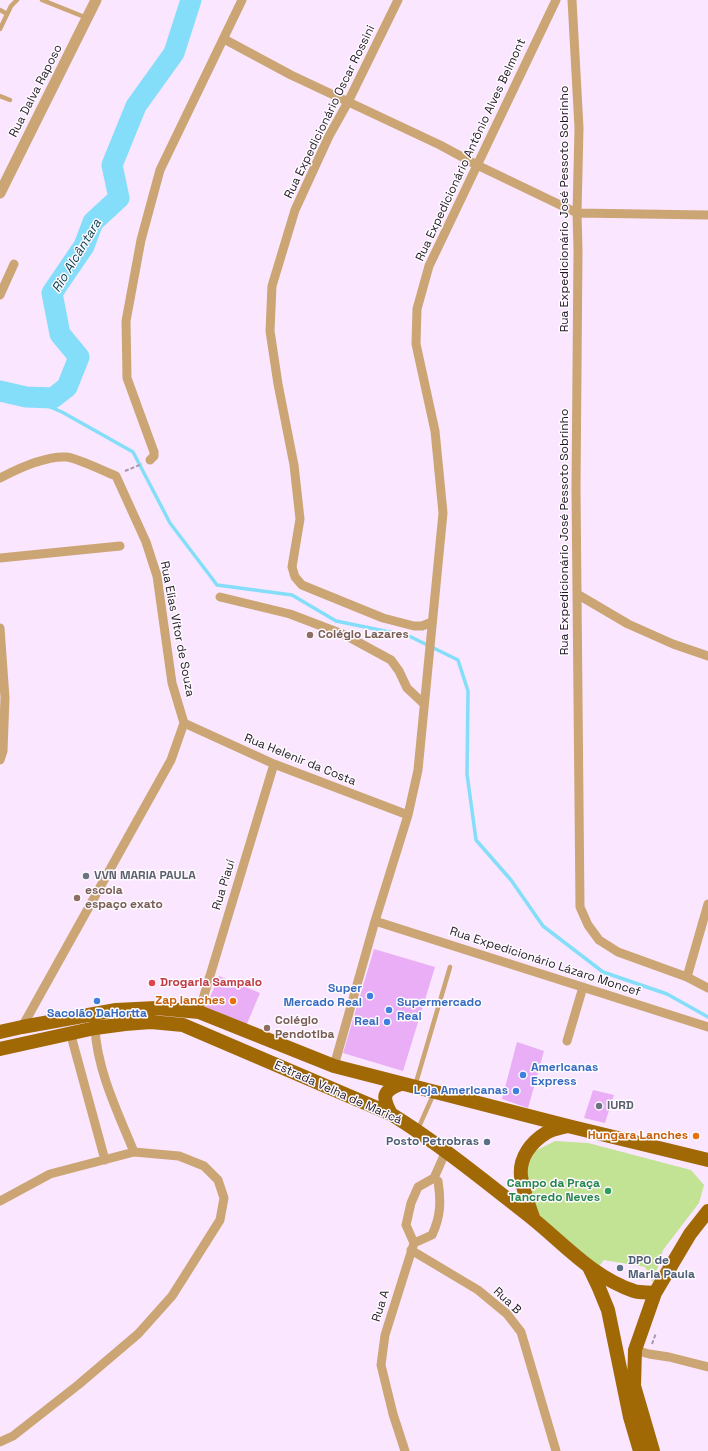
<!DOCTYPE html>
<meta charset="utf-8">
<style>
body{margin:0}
canvas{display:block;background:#fae6fe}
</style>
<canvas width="708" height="1451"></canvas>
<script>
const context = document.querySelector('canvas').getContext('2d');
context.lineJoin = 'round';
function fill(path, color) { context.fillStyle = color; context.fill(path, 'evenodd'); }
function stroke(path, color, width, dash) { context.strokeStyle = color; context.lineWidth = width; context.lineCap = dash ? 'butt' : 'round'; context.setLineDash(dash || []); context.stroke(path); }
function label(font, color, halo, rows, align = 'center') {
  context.font = font + ' "Space Grotesk",sans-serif'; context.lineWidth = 3; context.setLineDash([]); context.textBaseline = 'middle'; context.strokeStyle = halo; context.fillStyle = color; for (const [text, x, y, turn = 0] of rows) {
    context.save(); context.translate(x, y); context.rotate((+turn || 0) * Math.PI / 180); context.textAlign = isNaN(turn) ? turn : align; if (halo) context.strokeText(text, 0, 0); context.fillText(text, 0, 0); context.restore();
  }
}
const green = new Path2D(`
 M555,1141L588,1143L691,1170L704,1185L699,1203L663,1250L653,1283L645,1267L604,1260L597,1269L544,1223L530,1198L526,1169L535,1151Z`);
const stream = new Path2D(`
 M26,397L62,412L133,452L170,523L217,585L292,595L336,621L409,636L458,660L468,691L467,774L476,840L511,880L543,926L603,972L667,994L708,1017`);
const river = new Path2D(`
 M0,391L26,397L53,398L67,387L79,357L60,334L52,293L84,246L93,222L119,198L112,165L136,106L174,53L191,0`);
const building = new Path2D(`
 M374,949L435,967L403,1071L343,1053Z
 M219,976L260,993L246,1026L205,1009Z
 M517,1042L544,1051L528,1108L502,1099Z
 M593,1090L614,1095L605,1123L584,1118Z`);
const path = new Path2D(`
 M125,471L142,464
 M652,1344L656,1333`);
const service = new Path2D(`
 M42,0L87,18
 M0,10L7,14
 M0,29L11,6L17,0
 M0,96L10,100
 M415,1086L450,967
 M418,1129L434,1093`);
const minor = new Path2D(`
 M398,0L348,102L329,136L295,210L272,286L270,331L278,384L294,465L300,519L292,567L295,577L302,585L383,618L414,626H422L432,622
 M572,0L579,128L577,213L578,250L576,488L580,907L588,925L599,940L618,952L687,977L708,988
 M224,39L291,75L440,145L477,165L577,213L708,215
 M0,295L14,264
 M150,460L154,456V452L127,378L126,321L141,240L160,170L242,0
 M0,478C17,469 46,456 66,457C78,458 103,471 116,476L146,542L157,576L172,683L184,723
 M0,558L120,546
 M577,594L628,624L673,644L708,656
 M220,597L290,614L345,635L391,660L399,671L407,688L423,703
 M0,628L5,698L3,751L0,760
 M184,723L274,764L408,815
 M375,921L708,1027
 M687,977L708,904
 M199,1012L274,764
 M22,1027L171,760L184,723
 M95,1028C97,1070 118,1113 134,1152
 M71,1033L73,1043L105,1160
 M567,1041L583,987
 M334,1066L375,921L408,815L418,770L443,513L435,431L416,344L417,309L429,266L556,0
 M434,1178L446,1151
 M0,1201L50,1174L134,1152L179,1156L204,1166L218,1180L224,1198L220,1220L172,1296L138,1334L78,1385L13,1436L0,1442
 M414,1243L432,1235C441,1216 441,1201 438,1181L434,1178
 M411,1250L478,1290L507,1314L521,1332L556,1451
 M635,1350L649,1354L669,1357L708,1367
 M405,1451L393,1414L381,1365L385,1335L414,1243L406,1225L411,1203L418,1187L434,1178`);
const tertiary = new Path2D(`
 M0,193L96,0`);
const primary = new Path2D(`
 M0,1032L22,1027L116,1010L156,1008L199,1012L334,1066L568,1126L708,1160
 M0,1049L95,1028L125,1024L151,1022L183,1025L391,1114C441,1145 487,1183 533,1219C565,1245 594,1278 634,1291C641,1293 649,1292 655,1293
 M391,1114C382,1097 382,1091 401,1084
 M534,1220C529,1206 523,1191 521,1176C519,1158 531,1142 546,1133C552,1129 560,1128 567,1126
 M589,1267L599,1288L608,1310L630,1417L640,1451
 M653,1451L634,1386L635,1350L655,1293L690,1234L708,1211`);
const markers = [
 [310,635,4,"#8d6e63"],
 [86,876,4,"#6b7280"],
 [77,898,4,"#8d6e63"],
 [152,983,4,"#e0444e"],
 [370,996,4,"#3f7fe0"],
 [97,1001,4,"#3f7fe0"],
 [233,1001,4,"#e8710a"],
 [389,1010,4,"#3f7fe0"],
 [387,1022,4,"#3f7fe0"],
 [267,1028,4,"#8d6e63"],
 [523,1075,4,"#3f7fe0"],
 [516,1091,4,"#3f7fe0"],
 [599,1106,4,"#6b7280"],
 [696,1136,4,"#e8710a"],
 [487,1142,4,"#5c6f8a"],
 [608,1191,4,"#2e9e5b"],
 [620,1268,4,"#5c6f8a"]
];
const streetNames = [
 ["Rua Dalva Raposo",36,91,-63],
 ["Rua Expedicionário Oscar Rossini",330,112,-64],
 ["Rua Expedicionário Antônio Alves Belmont",471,150,-65],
 ["Rua Expedicionário José Pessoto Sobrinho",565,209,-90],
 ["Rua Expedicionário José Pessoto Sobrinho",565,532,-90],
 ["Rua Elias Vítor de Souza",177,629,79],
 ["Rua Helenir da Costa",300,760,22],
 ["Rua Piauí",224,885,-73],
 ["Rua Expedicionário Lázaro Moncef",545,962,18],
 ["Estrada Velha de Maricá",338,1093,24],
 ["Rua B",507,1301,43],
 ["Rua A",381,1306,-73]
];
const educationNames = [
 ["Colégio Lazares",318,635],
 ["escola",85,891],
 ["espaço exato",85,905],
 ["Colégio",275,1021],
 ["Pendotiba",275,1035]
];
const worshipNames = [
 ["VVN MARIA PAULA",94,876],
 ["IURD",607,1106]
];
const healthNames = [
 ["Drogaria Sampaio",160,983]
];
const shopNames = [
 ["Super",362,989],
 ["Mercado Real",362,1003],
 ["Supermercado",397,1003,"left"],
 ["Real",397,1017,"left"],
 ["Sacolão DaHortta",97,1014,"center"],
 ["Real",379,1022],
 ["Americanas",531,1068,"left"],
 ["Express",531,1082,"left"],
 ["Loja Americanas",508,1091]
];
const foodNames = [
 ["Zap lanches",225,1001],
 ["Hungara Lanches",688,1136]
];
const serviceNames = [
 ["Posto Petrobras",479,1142],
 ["DPO de",628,1261,"left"],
 ["Maria Paula",628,1275,"left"]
];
const leisureNames = [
 ["Campo da Praça",600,1184],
 ["Tancredo Neves",600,1198]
];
const waterNames = [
 ["Rio Alcântara",77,256,-59]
];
fill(green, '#c1e393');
stroke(stream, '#85def9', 3.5);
stroke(river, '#85def9', 21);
fill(building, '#e9aef5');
stroke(path, '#a798ab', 2, [4, 2]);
stroke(service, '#cca575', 4.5);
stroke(minor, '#cca575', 9);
stroke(tertiary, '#cca575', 11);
stroke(primary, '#a16906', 14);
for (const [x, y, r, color] of markers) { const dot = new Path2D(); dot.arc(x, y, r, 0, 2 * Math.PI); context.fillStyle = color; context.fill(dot); stroke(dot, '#fefaff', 1.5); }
label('12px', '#201922', '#fefaff', streetNames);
label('bold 12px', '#785e54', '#fefaff', educationNames, 'left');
label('bold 12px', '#5b616d', '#fefaff', worshipNames, 'left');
label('bold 12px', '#be3a42', '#fefaff', healthNames, 'left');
label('bold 12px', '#366cbe', '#fefaff', shopNames, 'right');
label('bold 12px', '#c56008', '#fefaff', foodNames, 'right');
label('bold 12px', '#4e5e75', '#fefaff', serviceNames, 'right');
label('bold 12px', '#27864d', '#fefaff', leisureNames, 'right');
label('italic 13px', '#0d4351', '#fefaff', waterNames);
</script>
